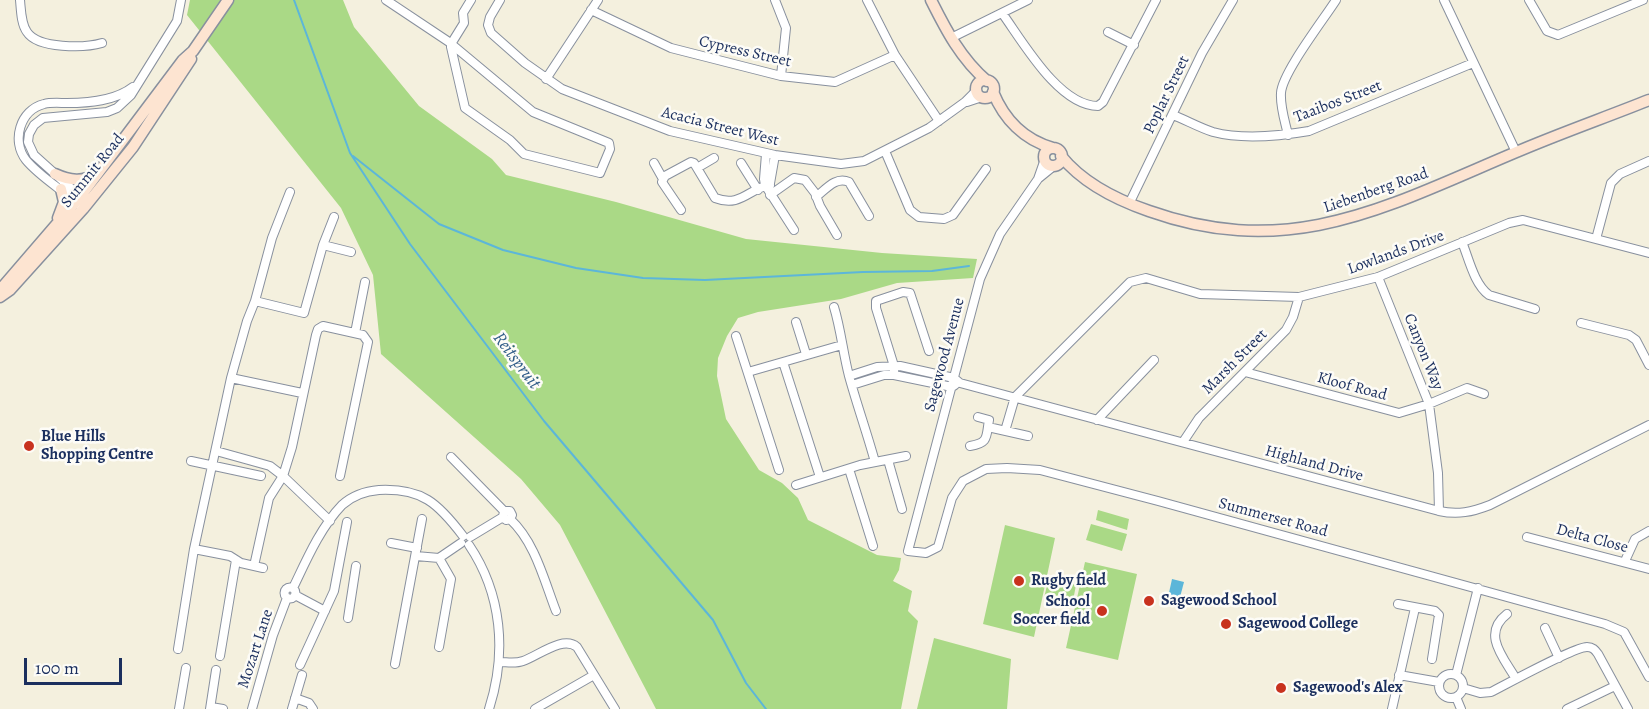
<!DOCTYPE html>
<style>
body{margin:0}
#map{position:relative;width:1649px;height:709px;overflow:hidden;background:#f4f0de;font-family:Alegreya,serif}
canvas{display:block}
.scale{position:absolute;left:24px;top:658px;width:98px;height:27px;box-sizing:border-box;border:3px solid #1b2f5e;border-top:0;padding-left:8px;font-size:18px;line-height:21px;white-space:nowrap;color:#1b2f5e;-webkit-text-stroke:4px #fdfcf7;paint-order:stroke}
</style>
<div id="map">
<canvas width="1649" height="709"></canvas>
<div class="scale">100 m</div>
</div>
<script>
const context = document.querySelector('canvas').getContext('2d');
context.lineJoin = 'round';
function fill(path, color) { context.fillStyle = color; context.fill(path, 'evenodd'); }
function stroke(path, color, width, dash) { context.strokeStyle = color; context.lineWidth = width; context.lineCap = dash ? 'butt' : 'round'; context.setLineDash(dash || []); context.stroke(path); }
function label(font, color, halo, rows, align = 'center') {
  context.font = font + ' Alegreya,serif'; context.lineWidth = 5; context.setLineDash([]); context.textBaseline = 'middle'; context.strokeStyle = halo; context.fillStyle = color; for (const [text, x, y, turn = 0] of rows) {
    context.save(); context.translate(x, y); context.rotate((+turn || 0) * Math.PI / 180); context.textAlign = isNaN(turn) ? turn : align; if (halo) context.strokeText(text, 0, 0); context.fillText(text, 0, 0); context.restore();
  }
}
const green = new Path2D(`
 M190,0H343L354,27L419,106L492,159L506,175L616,202L746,239L882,253L977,259L973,278L897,283L841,299L758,312L738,318L727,336L718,358L717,376L726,419L759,470L782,483L798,498L808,520L877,555L901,558L899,570L893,581L912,591L908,611L918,621L901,709H656L560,525L521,479L381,354L373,275L341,208L187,15Z
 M1098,510L1129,519L1127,530L1096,520Z
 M1091,524L1127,534L1122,551L1086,540Z
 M1005,525L1055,538L1034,637L983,624Z
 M1085,562L1137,574L1118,660L1066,648Z
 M1049,577L1076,585L1072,606L1044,598Z
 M934,638L1011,659L1007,709H917Z`);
const water = new Path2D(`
 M1172,579L1184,582L1178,605L1167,602Z`);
const stream = new Path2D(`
 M294,0L350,153L410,244L544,421L713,620L746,683L766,709
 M353,156L439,224L503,250L576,268L643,278L705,280L863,272L932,271L969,266`);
const street = new Path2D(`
 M20,0C21,10 21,24 27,32C38,49 85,48 102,43
 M386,0L449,42L533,112L609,143L610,149L600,173L524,154L510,140L465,108L451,47V44L464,23L463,13L471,0
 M500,0L490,17L488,25L491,33L525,63L562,89L670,131L775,155L841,164L864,161L929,128L965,102L977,90
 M775,0L786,28L781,76
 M867,0L895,55L939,121
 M1444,0L1516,152
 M1529,0L1547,31L1558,35L1643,0
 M591,10L671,48L781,76L835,82L895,55
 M1002,13C1023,42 1059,106 1098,106L1103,102L1156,0
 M1108,32L1134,45
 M951,38L1028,0
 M546,79L598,0
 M967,102L982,97
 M1173,115C1186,120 1200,128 1213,132C1243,140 1280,136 1309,131L1473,63
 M1288,135C1285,121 1280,107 1281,93C1282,73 1324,19 1336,0
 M885,151L910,210L919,217L944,219L953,215L986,169
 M766,154L764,179L765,185L794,230
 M1045,159L1038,179L1000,234L980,279L908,551L926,553L938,547L952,498L963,481L986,469L1007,468L1040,470L1158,501L1605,624L1624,632L1649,677
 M654,163L663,179
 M741,163L758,190
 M697,168L714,158
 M1039,178L1055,165
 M769,189L775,155
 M770,195L794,178L805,180L815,193L820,206L837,235
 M816,197C826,189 836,176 849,182L869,216
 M83,199L34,155L28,142L29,134L34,125L43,118L107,112L117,108L131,95L177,21L181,0
 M1129,204L1202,53L1233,0
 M79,205C63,190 40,177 26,160C11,141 20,110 44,104C51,102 60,103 67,103C89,103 115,101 133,87
 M681,210L662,182L665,176L691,162L694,163L715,198C741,208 749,188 770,185
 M1596,239L1611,183L1620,174L1649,161
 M1462,242C1469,259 1474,284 1489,295L1535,309
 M323,245L351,252
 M1378,277L1429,404L1438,473L1439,511
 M255,301L272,238L290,192
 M834,307C841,330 843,353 849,376C857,405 867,433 875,462
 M796,322L806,354
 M1581,323L1629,335L1636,340L1649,365
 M355,333L365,282
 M736,336L779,470
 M783,362L820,477
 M748,372L842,345
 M1245,372L1399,413L1429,404L1467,388L1484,394
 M894,375V366L876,308V301L903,292L910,293L929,351
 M849,376L877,367L900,366L954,378L960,383L1439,511C1458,515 1472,512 1490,505L1649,425
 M231,378L247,321L255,301L304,313L323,245L334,217
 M852,385L884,375H894L952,387L955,385
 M1097,420L1154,360
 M988,427L1028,436
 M1005,431L1015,397L1130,282L1146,278L1200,294L1299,297L1378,277L1509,223L1523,220L1649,253
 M1183,442L1199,418L1286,330L1293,317L1299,297
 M970,446C989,443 986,437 989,420L978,417
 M216,451L270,466L283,476L330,521
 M451,457L504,511
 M888,460L902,509
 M191,461L261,476
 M849,469L873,546
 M796,485L860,465L906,456
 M510,519L512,515L510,511H504L503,517L506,520L510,519C535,542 544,580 556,611
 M470,537L503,517
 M1527,537L1649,569
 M391,543L417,548
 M469,545C502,594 507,653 489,709
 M194,549L230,556L241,563L263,568
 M416,556L439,558L461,543
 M1625,561L1635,539L1649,531
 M254,566L269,498L283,476L292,447L316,335L318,329L323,326L363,335L368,342L340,476
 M284.5 593a5.5 5.5 0 1 1 11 0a5.5 5.5 0 1 1-11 0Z
 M293,588C306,561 320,528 342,505C352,496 366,491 379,490C422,488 438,503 463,536
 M295,595L325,611
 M1398,604L1435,611L1439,615L1432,659
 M1507,614C1481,634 1504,658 1516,679
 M348,618L356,566
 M1545,628L1559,658
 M439,647L451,579L439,558
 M178,649L194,549L231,378L302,393
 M220,656L236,560
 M499,662C507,662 515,664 523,661C538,656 563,635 577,647L615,709
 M395,664L422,519
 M300,665L334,591L347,522
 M1439 686a12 12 0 1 1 24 0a12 12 0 1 1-24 0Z
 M1399,675L1439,682
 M1456,675L1478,588
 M1463,688L1480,693L1491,692C1507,684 1574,647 1587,647C1593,647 1595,650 1598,654L1628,709
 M1456,697L1461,709
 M295,698L309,703L313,709
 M211,707L223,709
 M179,709L186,668
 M210,709L216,670
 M252,709L273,635L287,598
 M292,709L302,675
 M535,709L594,675
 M1392,709L1415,608
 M1567,709L1615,686`);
const secondary = new Path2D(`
 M931,0C946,30 961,59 987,81
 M976 89a9 9 0 1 1 18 0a9 9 0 1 1-18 0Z
 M993,92C1004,119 1024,140 1053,148
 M1044 157a9 9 0 1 1 18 0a9 9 0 1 1-18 0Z
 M1061,156C1082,182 1117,200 1149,211C1290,261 1386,207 1514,153C1558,134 1604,118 1649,100
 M55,174C70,181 83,182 97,174
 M58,218L64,202L61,189
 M0,290L80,197L183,60L193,51L228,0
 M0,297L10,290L83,209L133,147L191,59`);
const markers = [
 [29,446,6,"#c8321e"],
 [1019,581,6,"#c8321e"],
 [1149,601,6,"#c8321e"],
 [1102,611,6,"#c8321e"],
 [1226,624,6,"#c8321e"],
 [1281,688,6,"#c8321e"]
];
const streetNames = [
 ["Cypress Street",745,52,13],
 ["Poplar Street",1167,95,-64],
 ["Taaibos Street",1338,102,-21],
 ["Acacia Street West",720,127,14],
 ["Summit Road",93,171,-51],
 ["Liebenberg Road",1376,191,-19],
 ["Lowlands Drive",1396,253,-20],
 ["Canyon Way",1423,352,68],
 ["Sagewood Avenue",945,355,-75],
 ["Marsh Street",1235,362,-45],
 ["Kloof Road",1352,387,15],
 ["Highland Drive",1314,464,15],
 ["Summerset Road",1273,518,15],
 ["Delta Close",1592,539,15],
 ["Mozart Lane",256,649,-72]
];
const poiNames = [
 ["Blue Hills",41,437],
 ["Shopping Centre",41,455],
 ["Rugby field",1031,581],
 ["Sagewood School",1161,601],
 ["School",1090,602,"right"],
 ["Soccer field",1090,620,"right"],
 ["Sagewood College",1238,624],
 ["Sagewood's Alex",1293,688]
];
const waterNames = [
 ["Reitspruit",516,361,53]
];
fill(green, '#aad986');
fill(water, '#5cb6d9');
stroke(stream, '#5cb6d9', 2);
stroke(street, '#88909e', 10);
stroke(secondary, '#88909e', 13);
stroke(street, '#fff', 8);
stroke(secondary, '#fde4d1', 10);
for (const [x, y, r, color] of markers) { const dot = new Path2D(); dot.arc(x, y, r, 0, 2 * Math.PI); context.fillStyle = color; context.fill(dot); stroke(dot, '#fdfcf7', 2); }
label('16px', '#1b2f5e', '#fdfcf7', streetNames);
label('bold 16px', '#1b2f5e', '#fdfcf7', poiNames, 'left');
label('italic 18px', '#325e89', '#fdfcf7', waterNames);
</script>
